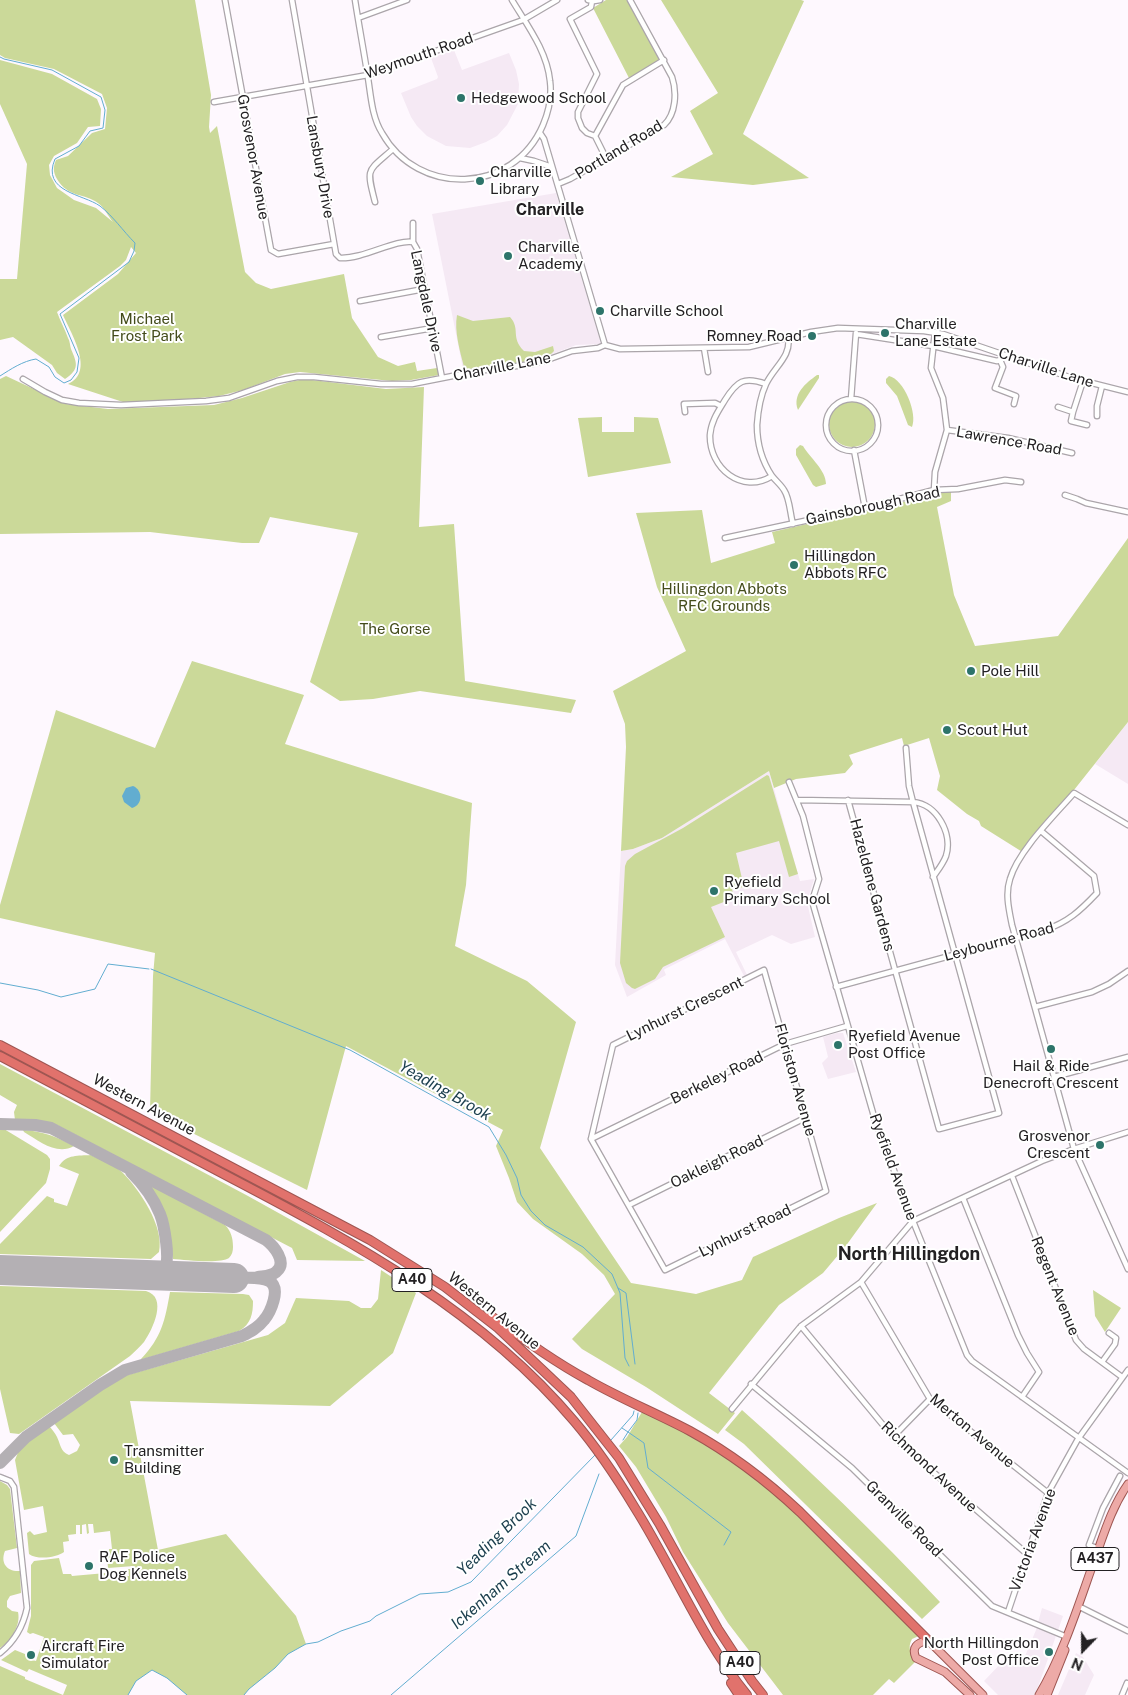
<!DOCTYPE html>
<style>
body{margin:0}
#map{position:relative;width:1128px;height:1695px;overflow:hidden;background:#fef8fe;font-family:"Public Sans",sans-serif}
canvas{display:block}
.north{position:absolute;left:1058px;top:1625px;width:50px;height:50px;-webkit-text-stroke:4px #fff;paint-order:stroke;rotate:202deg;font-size:14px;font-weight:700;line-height:20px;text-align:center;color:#232123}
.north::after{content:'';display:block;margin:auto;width:18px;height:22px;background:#232123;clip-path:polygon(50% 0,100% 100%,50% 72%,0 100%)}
</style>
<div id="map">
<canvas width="1128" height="1695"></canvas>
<div class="north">N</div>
</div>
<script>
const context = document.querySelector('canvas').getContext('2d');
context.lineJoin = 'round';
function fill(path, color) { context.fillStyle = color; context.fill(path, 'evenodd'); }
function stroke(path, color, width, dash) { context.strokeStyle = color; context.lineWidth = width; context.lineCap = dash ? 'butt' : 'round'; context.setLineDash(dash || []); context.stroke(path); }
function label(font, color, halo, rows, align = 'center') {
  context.font = font + ' "Public Sans",sans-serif'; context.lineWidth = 4; context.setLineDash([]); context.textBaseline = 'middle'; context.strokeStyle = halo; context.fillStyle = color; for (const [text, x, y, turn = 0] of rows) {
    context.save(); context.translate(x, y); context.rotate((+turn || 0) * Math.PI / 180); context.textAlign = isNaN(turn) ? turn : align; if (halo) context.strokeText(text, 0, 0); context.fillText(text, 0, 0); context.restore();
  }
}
const built = new Path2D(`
 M454,50L462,70L509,53L516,70L519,84L518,104L507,125L497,136L486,142L470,148L446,146L427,136L417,126L411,117L401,93L437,79L438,77L431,58Z
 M556,193L601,344L576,345L547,356L463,369L432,214Z
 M1128,722V784L1095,764Z
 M769,771L800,881L814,879L807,902L815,937L791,944L772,935L736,952L747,975L744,976L725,939L665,969L664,970L666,975L627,997L615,965L621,851L633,849L662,838Z
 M837,1033H843L856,1072L828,1079L822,1063L828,1057L823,1037Z
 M1042,1608L1063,1616L1038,1687L1034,1695H998L984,1681L1005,1659L1015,1664L1019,1655L1025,1656L1036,1630Z
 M1076,1653L1083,1657L1094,1675L1085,1695H1058Z`);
const green = new Path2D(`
 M0,0H195L211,95L209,127L210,133L217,126L245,272L256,283L271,289L344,274L352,318L378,357L398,366L415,362L417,371L437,368L439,375L411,380L392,381L300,372L285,374L243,390L219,396L148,403L123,402L68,384C95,372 72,335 63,315L118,274L136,253L131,247L126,260L120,266L57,312C60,321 65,329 68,338C70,341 70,346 71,349C77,363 80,369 65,379L57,373L52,365L13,337L0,340V279H17L27,164L0,104V60L52,74L97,99L101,109L100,126L88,127L77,143L54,156L49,165L50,175L57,188L74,200L96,208L113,222C108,216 104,207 98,203C85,193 68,198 57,179C53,172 53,167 56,160L68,156L92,133L105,129L107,108L102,94L54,69L5,58L0,55Z
 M606,0H628L660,56L658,61L629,78L593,8Z
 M661,0H801L804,1L743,134L809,178L753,185L671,177L713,154L690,111L718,93Z
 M457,315L473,321L510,317C521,329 510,337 524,351L535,352L553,346L554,351C546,363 484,368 467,369L464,367C460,351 454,331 457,315Z
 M817,375H819V378L798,410C792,394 806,383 817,375Z
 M6,376L66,404L108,409L214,405L242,398L290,382L304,379L386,389L424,387L419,527L454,524L465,681L576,700L571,713L420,691L373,699L340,701L310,682L358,533L270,517L259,543H242L150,532L0,534V379Z
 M889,376C904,379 918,414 912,427L908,425L897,396L886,383V379Z
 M829 424a23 23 0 1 1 46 0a23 23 0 1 1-46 0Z
 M602,417V432H634V417L658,418L671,463L588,477L578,418Z
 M800,445L803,446C810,458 826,470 826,484L816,487L813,485L796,455V449Z
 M951,491V501L937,507L954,595L975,646L1058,636L1128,538V722L1024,853L981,826L979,821L967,814L937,790L940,776L929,738L904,746L902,738L849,755L853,764L845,773L796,779L774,788L769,771L662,838L633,849L621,851L626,747L625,724L613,691L686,651L657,587L636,513L702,510L711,563L775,543L772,532Z
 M192,661L304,695L285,744L472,803L466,885L455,946L527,981L576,1022L540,1148L631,1283L696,1294L742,1280L753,1257L839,1218L877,1203L845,1247L823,1273L779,1305L709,1393L735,1413L718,1434L646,1387L582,1349L572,1339L615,1294L604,1275L582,1254L533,1219L517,1202L509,1178L496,1146L503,1130L346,1046L307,1190L150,1112L153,976L155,953L0,918V905L56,710L155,748Z
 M767,775L769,776L798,874L789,877L779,841L736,853L744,887L732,889L734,898L711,907L725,937L663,967L655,979L635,989L632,988L626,983L620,963L625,866L627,861L635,854L683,828Z
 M0,1064L248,1196L365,1261L297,1260L292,1248L57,1125L38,1121L15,1120L14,1112L17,1105L0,1095Z
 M0,1129H4L47,1155L50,1159V1169L46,1183L0,1232Z
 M23,1130C43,1131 57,1137 74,1146C57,1156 39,1141 24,1132Z
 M91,1155C101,1160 114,1165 122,1172C139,1189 165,1227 159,1252L151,1259L0,1254V1244L47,1196L54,1199V1202L67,1206L79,1174L59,1166C67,1154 78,1156 91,1155Z
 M148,1184L225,1225C231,1231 233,1238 233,1247C233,1251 232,1255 229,1258C221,1264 185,1260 173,1259L168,1222Z
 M381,1270L416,1293L393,1353L330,1406L130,1401L158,1550L226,1534L296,1616L306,1644L288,1654L275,1668L249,1689L244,1695H187L167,1678L152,1670L136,1681L128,1695H63L67,1685L29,1669L27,1672L1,1660L15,1650L25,1654L28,1659L36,1661L44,1637L33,1633L30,1634L27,1632L31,1616V1565L34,1561L59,1558L63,1574H71L72,1576L106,1573L107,1577L129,1576L128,1569H135L134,1566L108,1568L107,1554H109V1549H112L110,1531L94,1533L93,1524H88L89,1533L87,1534L86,1524L82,1525V1534H80V1525H76V1534L68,1535L69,1541L63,1542L64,1552C56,1558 37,1560 29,1554L27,1533L30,1531L34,1535L47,1532L43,1506L24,1510L15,1460L19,1450L27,1442L49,1426C52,1429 55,1433 57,1437C61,1445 60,1451 69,1455L77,1451L80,1445L73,1434L63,1435L54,1423L117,1380L124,1376L268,1335L285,1323L296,1298L349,1301L361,1308H371L378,1299Z
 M0,1286L146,1291C168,1297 153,1329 144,1342C140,1347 135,1351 130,1356L19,1434L10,1433L0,1389Z
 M1093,1290L1121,1308L1105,1332L1095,1316Z
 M170,1292L243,1294L249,1295L253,1301C253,1314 251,1324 239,1331L143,1359H141C162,1337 165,1320 170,1292Z
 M742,1410C811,1471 877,1535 940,1602L922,1619L744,1444L725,1430Z
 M642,1412L662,1420L699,1439L723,1456L746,1470L777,1496L921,1635L912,1639C907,1648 911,1653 915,1662L894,1683L889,1679L873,1695H783L728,1623L683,1552L666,1517L636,1467L619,1446L627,1437Z
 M0,1481L7,1485L10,1489L17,1548L5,1551C0,1563 7,1572 20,1571L21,1593L10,1596L7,1601V1607L12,1611L18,1612C21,1625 11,1641 0,1648Z
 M0,1666L25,1677V1679L63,1695H0Z`);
const water = new Path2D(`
 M133,786C143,790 143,805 132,808L124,802L122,796L126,788Z`);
const stream = new Path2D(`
 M0,57L4,59L52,70L101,97L105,110L103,128L90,131L79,146L55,159C41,192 83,194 100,206C113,216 123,231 135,243L134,251L129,262L60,314L79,358L77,372L71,380L64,383L55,377L49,367L36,359C23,361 11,369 0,376
 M151,969L350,1050L489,1127L506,1155L517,1178L521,1195L531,1211L545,1225L583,1247L612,1274L620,1293L625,1358L629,1366
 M0,983L38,990L61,997L95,989L108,964L149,969
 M618,1288L626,1293L635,1364
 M638,1413L637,1420L628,1432L644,1443L648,1468L731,1532L724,1545
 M622,1428L628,1432L623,1440
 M611,1440L633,1415L634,1411
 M128,1695L136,1681L152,1670L167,1678L187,1695
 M244,1695L249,1689L275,1668L288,1654L306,1644L318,1642L341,1631L370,1621L376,1616L420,1594L448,1592L471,1582L596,1454
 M391,1695L576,1536L599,1474`);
const taxiway = new Path2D(`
 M0,1124L35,1125L51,1128L266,1240C274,1246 287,1262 277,1271C273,1276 264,1276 258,1277
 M131,1172C142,1183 154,1199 160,1214C164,1224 171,1261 164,1269C161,1273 155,1274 150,1275
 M0,1463L26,1437L100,1385L125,1370L242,1336C250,1332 258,1328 264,1320C270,1313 282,1288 269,1281C260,1276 245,1278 234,1278`);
const runway = new Path2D(`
 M0,1270L234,1278`);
const street = new Path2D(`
 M225,0L271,250L278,254L334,244
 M292,0L336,254L340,258C364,259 395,239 413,242
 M355,0C359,26 364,52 368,78C371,97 372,117 382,133C418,197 513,195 543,125C549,111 552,97 550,81C547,51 527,25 512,0
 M588,0L594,1L600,0
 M592,1L591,7L570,19L597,74L578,112V118L582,128L587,133L595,136L606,158
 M358,18L407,0
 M214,102L368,75L523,20L557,0
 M540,133L544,139L605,345
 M595,136L623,85L664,60
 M520,158L534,161L552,167
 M558,184L570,179L664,125C676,114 677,92 672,77L630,0
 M375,202C366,167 367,172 393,149
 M413,223V242L417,249L442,378
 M360,301L424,289
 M856,334L933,346L997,361L1000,360L1003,355
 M381,337L433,328
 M788,337C792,356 774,367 766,384C760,397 758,410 757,425C757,442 762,461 772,476C776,481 781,485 784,490C790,499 790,514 793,524
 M704,348L708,372
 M1000,360L1003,367L995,388L1016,396L1014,404
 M23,379L45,392L62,400L79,403L121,405L206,401L229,398L277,381L297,377H314L381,384H412L478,371L532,364L547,360L572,351L598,348L605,345L620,349L749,347L811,332L838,328L924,331L943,334L1072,378L1128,392
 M1083,381L1073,412L1071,421L1087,425
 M766,384C744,376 737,381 725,400C719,410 711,421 710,435C709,468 742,495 772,476
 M851,399L856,333
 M826 425a26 26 0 1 1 52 0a26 26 0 1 1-52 0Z
 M1058,407L1073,412
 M685,412L684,404L715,403L721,406
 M1097,416V406L1102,386
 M947,430L1008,438L1072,453
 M854,450L865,508
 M934,490L935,472L947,430L943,398L931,368L935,332
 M1065,495L1077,499L1086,503L1128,512
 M725,538L865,508L934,490L958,489L1005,480L1021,482
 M789,782L803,816L819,879L812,901L875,1120L913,1221L967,1355L972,1361L1128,1473
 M797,800L913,802C937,804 953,834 946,856C943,864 938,870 933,877
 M848,800L939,1129L999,1113L913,802L909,786L906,748
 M1128,825L1074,793C1054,816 1018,851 1010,879C1005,894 1009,910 1012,925L1074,1149L1128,1269
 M764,970L826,1191L665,1270L591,1139L613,1045Z
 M836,987L1045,930C1068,922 1080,911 1097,893L1094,876L1041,831
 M1035,1007L1092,992L1109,984L1128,971
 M1054,1077L1128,1057
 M591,1139L785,1044L847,1026
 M1012,1176L1076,1340L1084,1349L1122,1377
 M963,1198L1018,1335L1027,1353L1039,1372L1022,1397
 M629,1205L805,1118
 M861,1282L930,1399L1048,1493
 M801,1326L893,1437L1027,1554
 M1102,1362L1115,1344L1116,1338L1109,1333
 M751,1384L852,1468L992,1606L1067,1637
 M732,1409L801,1326L861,1282L913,1221L1042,1161L1074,1149L1128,1132
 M893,1437L930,1399
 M0,1477L10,1481L14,1487L27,1608C23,1627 15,1641 0,1653
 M1099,1549L1089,1545L1103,1508L1120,1476
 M1078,1606L1128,1631
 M1008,1612L1048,1493L1078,1439L1128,1370
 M1122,1695L1127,1683L1128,1684`);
const primary = new Path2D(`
 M970,1695L945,1672L916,1658C911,1647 917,1643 928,1640L983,1695
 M1039,1695C1063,1654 1077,1609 1093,1564C1103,1537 1111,1508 1128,1484
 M1047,1695L1065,1650`);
const highway = new Path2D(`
 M0,1045L370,1240L445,1287L498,1328L571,1397L619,1458L660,1525L718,1629L752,1681L763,1695
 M0,1056C78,1097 156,1138 233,1179C357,1244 482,1312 574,1421C597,1448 617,1478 635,1508C674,1570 701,1638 747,1695
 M490,1315C522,1338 553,1361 588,1380C621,1399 656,1413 690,1431C730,1453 766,1480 800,1512L928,1640
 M731,1683L739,1695`);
const markers = [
 [461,98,5,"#2d746a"],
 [480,181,5,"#2d746a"],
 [508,256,5,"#2d746a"],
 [600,311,5,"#2d746a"],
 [885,333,5,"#2d746a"],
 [812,336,5,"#2d746a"],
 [794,565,5,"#2d746a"],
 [971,671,5,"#2d746a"],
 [947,730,5,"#2d746a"],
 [714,891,5,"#2d746a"],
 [838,1045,5,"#2d746a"],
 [1051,1049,5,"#2d746a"],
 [1100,1145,5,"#2d746a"],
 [114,1460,5,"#2d746a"],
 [89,1566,5,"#2d746a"],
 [1049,1652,5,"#2d746a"],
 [31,1655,5,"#2d746a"]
];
const shields = [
 [412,1280,40],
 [1095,1559,48],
 [740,1663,40]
];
const shieldNames = [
 ["A40",412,1280],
 ["A437",1095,1559],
 ["A40",740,1663]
];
const streetNames = [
 ["Weymouth Road",419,56,-19],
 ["Portland Road",619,150,-31],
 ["Grosvenor Avenue",253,157,80],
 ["Lansbury Drive",320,167,80],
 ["Langdale Drive",426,301,78],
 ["Charville Lane",502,367,-11],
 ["Charville Lane",1046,368,18],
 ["Lawrence Road",1009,441,10],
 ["Gainsborough Road",873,506,-12],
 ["Hazeldene Gardens",872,885,75],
 ["Leybourne Road",999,942,-15],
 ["Lynhurst Crescent",685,1009,-26],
 ["Berkeley Road",717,1078,-26],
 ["Floriston Avenue",795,1080,74],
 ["Western Avenue",144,1105,28],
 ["Oakleigh Road",717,1162,-26],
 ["Ryefield Avenue",893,1167,70],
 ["Lynhurst Road",745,1231,-26],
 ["Regent Avenue",1055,1286,68],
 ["Western Avenue",494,1311,39],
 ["Merton Avenue",972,1431,40],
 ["Richmond Avenue",929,1467,43],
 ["Granville Road",904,1519,45],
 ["Victoria Avenue",1033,1540,-70]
];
const poiNames = [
 ["Hedgewood School",471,98],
 ["Charville",490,172],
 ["Library",490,189],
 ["Charville",518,247],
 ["Academy",518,264],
 ["Charville School",610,311],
 ["Charville",895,324],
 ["Lane Estate",895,341],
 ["Romney Road",802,336,"right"],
 ["Hillingdon",804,556],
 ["Abbots RFC",804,573],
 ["Pole Hill",981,671],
 ["Scout Hut",957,730],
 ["Ryefield",724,882],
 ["Primary School",724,899],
 ["Ryefield Avenue",848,1036],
 ["Post Office",848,1053],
 ["Hail & Ride",1051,1066,"center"],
 ["Denecroft Crescent",1051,1083,"center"],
 ["Grosvenor",1090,1136,"right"],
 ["Crescent",1090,1153,"right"],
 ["Transmitter",124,1451],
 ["Building",124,1468],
 ["RAF Police",99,1557],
 ["Dog Kennels",99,1574],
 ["North Hillingdon",1039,1643,"right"],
 ["Post Office",1039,1660,"right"],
 ["Aircraft Fire",41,1646],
 ["Simulator",41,1663]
];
const parkNames = [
 ["Michael",147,319],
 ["Frost Park",147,336],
 ["Hillingdon Abbots",724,589],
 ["RFC Grounds",724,606],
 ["The Gorse",395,629]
];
const neighbourhoodNames = [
 ["Charville",550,210]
];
const waterNames = [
 ["Yeading Brook",445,1091,30],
 ["Yeading Brook",497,1537,-44],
 ["Ickenham Stream",501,1585,-41]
];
const quarterNames = [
 ["North Hillingdon",909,1254]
];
fill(built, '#f5e9f4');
fill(green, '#cbd999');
fill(water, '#62add0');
stroke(stream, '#62add0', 1);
stroke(taxiway, '#b4b0b4', 12);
stroke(runway, '#b4b0b4', 30);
stroke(street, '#aba5aa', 7);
stroke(primary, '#9e5652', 9);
stroke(highway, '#9e5652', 10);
stroke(street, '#fff', 4.5);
stroke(primary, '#edaaa7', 7);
stroke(highway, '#e1726c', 8);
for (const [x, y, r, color] of markers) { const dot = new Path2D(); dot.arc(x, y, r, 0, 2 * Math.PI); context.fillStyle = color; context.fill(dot); stroke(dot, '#fff', 2); }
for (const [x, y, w] of shields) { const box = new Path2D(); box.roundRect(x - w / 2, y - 11.5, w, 23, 4); context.fillStyle = '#fff'; context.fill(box); stroke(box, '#232123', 1); }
label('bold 14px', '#232123', null, shieldNames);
label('15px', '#232123', '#fff', streetNames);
label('15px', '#232123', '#fff', poiNames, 'left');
label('15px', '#444c1b', '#fff', parkNames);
label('bold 16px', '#232123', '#fff', neighbourhoodNames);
label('italic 16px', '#1b3e4d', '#fff', waterNames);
label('bold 18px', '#232123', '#fff', quarterNames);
</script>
